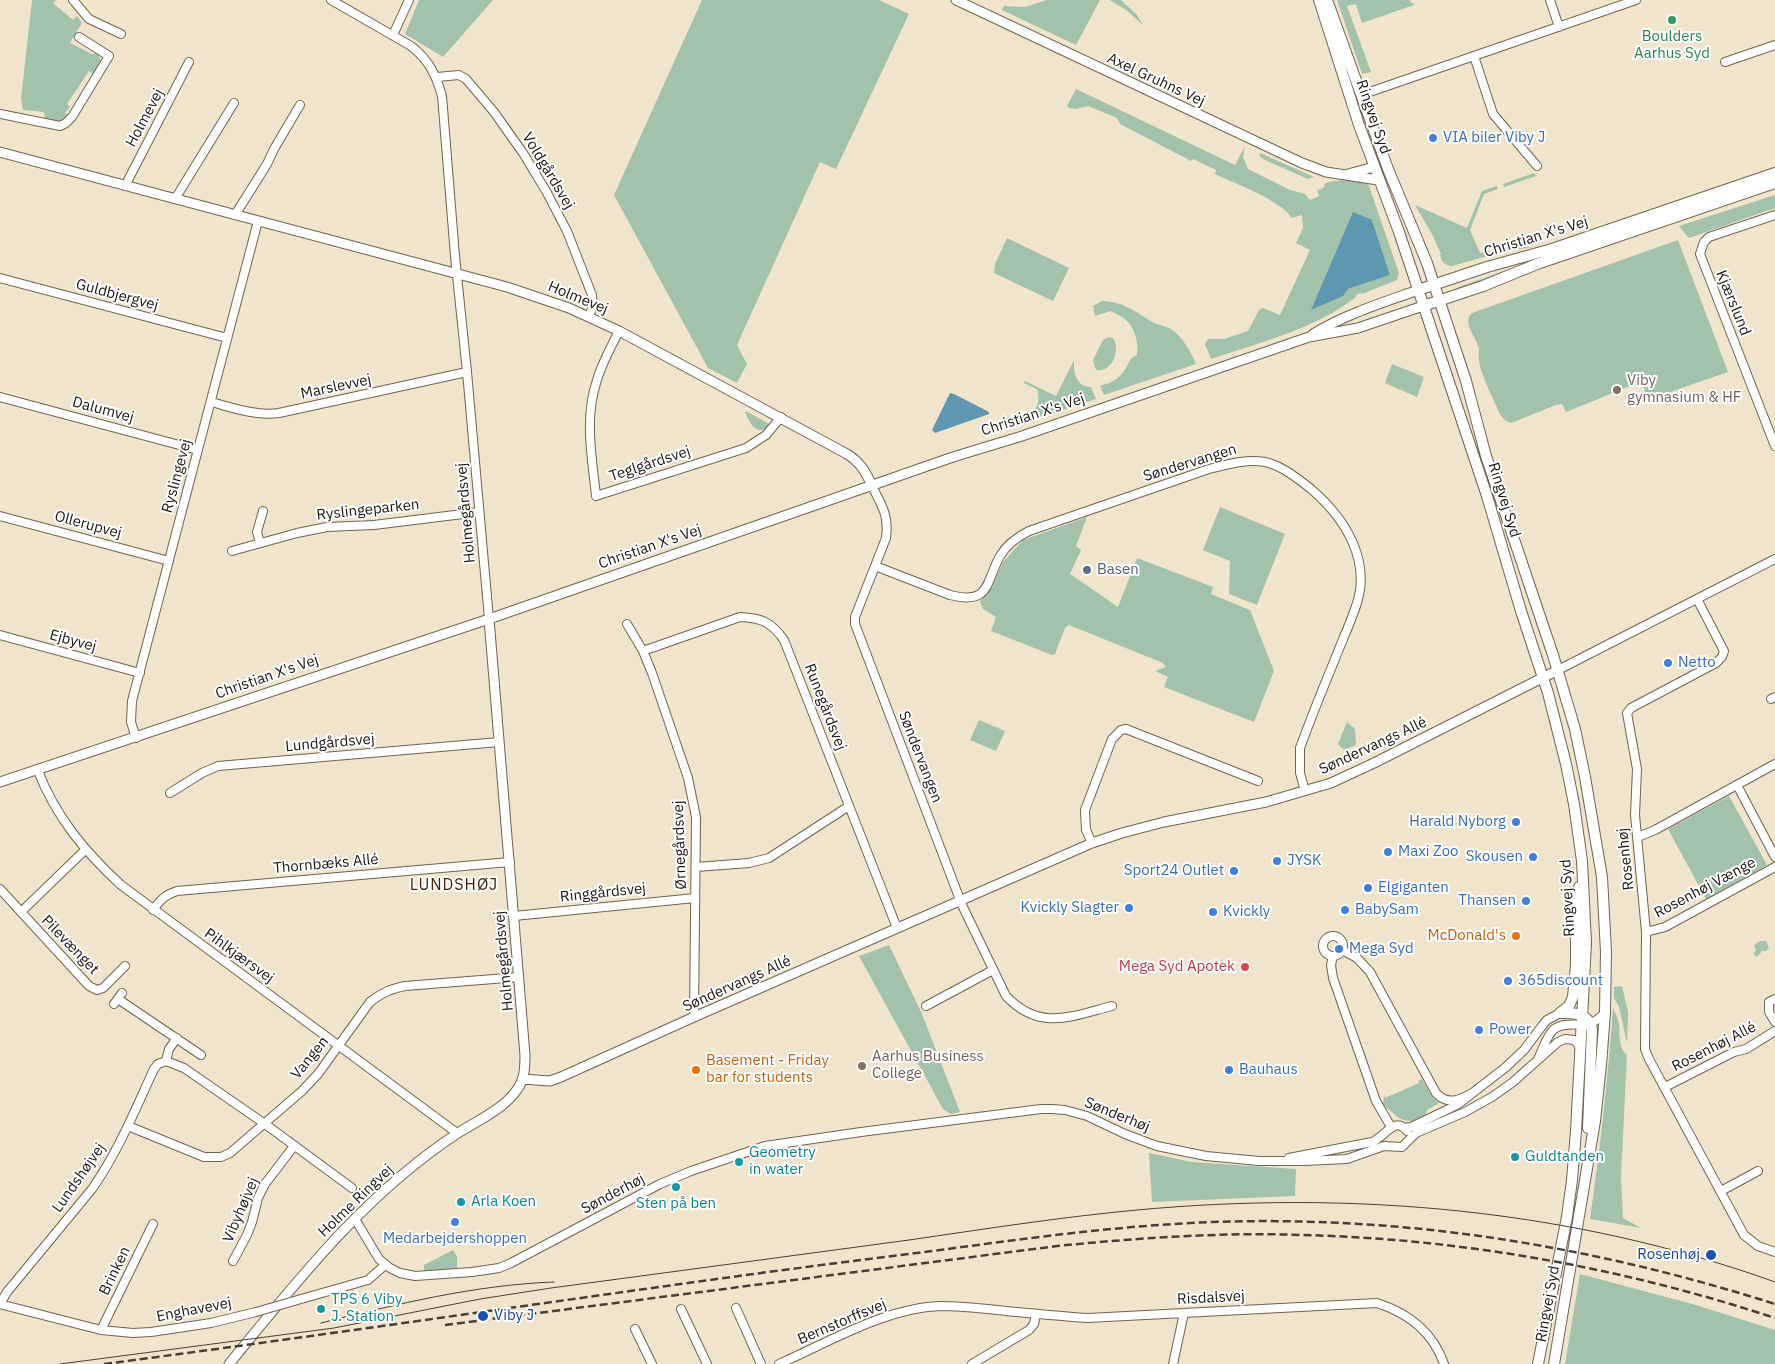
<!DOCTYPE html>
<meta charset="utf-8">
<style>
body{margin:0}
canvas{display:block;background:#f1e4cc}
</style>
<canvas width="1775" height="1364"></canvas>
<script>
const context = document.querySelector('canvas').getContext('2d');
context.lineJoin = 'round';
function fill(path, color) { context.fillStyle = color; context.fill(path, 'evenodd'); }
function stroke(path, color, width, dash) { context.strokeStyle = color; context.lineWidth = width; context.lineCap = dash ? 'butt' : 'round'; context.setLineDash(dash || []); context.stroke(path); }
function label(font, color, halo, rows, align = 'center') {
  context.font = font + ' "IBM Plex Sans",sans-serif'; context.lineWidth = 4; context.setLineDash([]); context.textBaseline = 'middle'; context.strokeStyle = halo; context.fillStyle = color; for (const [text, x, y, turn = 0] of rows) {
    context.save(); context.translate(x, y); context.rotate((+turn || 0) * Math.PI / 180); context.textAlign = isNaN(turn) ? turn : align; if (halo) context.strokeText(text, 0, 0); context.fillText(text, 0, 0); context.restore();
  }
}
const green = new Path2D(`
 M32,0H56L53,3L73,20L77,16L82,23L70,43L92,54L98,53C103,61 98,67 94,74L89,71L67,104L70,107L65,113L68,115L65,120L61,122L45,119L44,112L23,110L21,99Z
 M419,0H493L443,57L405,34Z
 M702,0H879L909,14L836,169L820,162L737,345L747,364L737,383L708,368L614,195Z
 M1047,0H1100L1076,45L1002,10L1004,6L1025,7Z
 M1110,0H1121L1137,15L1143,25L1126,10Z
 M1337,0H1410L1411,3H1413L1414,5L1362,23L1356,4L1347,6L1371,72L1362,74Z
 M1076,89L1235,165L1245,146L1243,157L1248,169L1290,190L1305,194L1310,200L1319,196L1317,189L1320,190L1325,186L1324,184C1336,178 1353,181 1367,183L1369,186L1399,273L1397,280L1362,294L1361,293L1356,295V297C1315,329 1261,342 1211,359L1205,344L1208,339H1224L1248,331L1259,310L1263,308L1280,315L1310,250L1296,243L1303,228L1302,215L1292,218C1280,200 1236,184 1215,174L1216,170L1193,159L1191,161L1120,124L1117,118L1088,106L1076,109L1069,108L1067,106ZM1372,220L1390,275L1348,289Z
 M1260,153L1314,177L1308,179L1263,159L1259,155Z
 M1534,173L1536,176L1504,187L1503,184Z
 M1497,186L1498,189L1484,194L1470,230L1480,253L1511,247H1534L1506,251L1452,266C1444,265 1442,262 1440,255L1441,254L1432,234L1415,205L1467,228L1482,191Z
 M1775,195V208L1689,238L1679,226Z
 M1007,238L1069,268L1053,301L994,273L995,264Z
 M1678,240L1728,372L1647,400L1643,384L1640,382L1566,412L1562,404L1556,405L1511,423L1506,421L1501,416C1495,403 1481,375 1479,361C1478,357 1479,353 1479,349C1477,338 1461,322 1472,313Z
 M1534,260L1456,290V288Z
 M1102,301C1125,302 1134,311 1152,322C1158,325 1165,326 1171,329C1182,336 1191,352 1196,364L1104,395L1100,386C1110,383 1118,380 1124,371C1129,364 1129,358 1137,355C1139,344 1135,328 1126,320C1122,316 1116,314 1111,311L1095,316L1093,306Z
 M1109,337L1113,338C1121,350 1112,373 1096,370L1093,360L1103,340Z
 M1074,360C1073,372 1076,387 1091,387L1096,399L1019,424L1018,421C1033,415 1042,406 1037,389L1024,383L1025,381L1056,396Z
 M1392,364L1424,377L1417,397L1385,383Z
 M746,411L769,424L768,428C755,435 750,423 745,412Z
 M1220,507L1285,534L1257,605L1229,594L1230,561L1203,550Z
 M1087,517L1076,546L1081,550L1070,574L1118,607L1137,558L1213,587L1211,594L1250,610L1274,671L1254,722L1164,687L1168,677L1155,671L1166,667L1163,663L1069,625L1065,628L1055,654L1052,655L991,631L996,617L983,609L980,601L992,587L1003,562L1023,540Z
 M979,720L1005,731L996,751L970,740Z
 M1347,722L1355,729L1356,745L1344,750L1338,744Z
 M1729,796L1767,865L1706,899L1668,829Z
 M1760,941H1766L1769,948L1766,951H1762L1757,957L1753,954L1756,950L1754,945Z
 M889,945L922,1014L960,1112L951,1114L943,1109L859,956Z
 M1622,986L1628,1012L1627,1043L1619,1007L1614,998V987Z
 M1613,1008C1615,1012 1617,1016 1618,1020C1621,1031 1617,1047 1627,1055L1621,1177L1623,1218L1641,1228L1590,1219C1600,1149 1608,1079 1613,1008Z
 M1422,1079L1433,1098L1439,1103L1427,1110L1425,1116C1402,1128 1399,1116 1383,1105L1384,1095L1385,1098L1419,1083L1418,1081Z
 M1149,1153L1192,1162L1296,1169L1295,1196L1152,1202Z
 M453,1250L457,1257V1270L424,1272V1265Z
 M1580,1274L1696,1305L1775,1330V1364H1565Z`);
const water = new Path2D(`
 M1353,212L1372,220L1390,275L1348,289L1343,296L1311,310Z
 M950,393L954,394L989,412V414L935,433L932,430Z`);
const minor = new Path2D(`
 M73,0L89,19L121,34
 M331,0L411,46C429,60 436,75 442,96L455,256L467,372L489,619
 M1550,0L1559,27
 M393,35L409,0
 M1474,56L1493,114L1537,166
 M1725,62L1775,45
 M437,77L459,75L466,79L494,112L523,153L546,191L567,231L592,295L593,306L589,316
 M1361,95L1636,0
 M0,114L60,126L66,123L72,117L109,56L79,37
 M125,186L189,62
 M175,199L234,103
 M235,215L267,164L274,149L300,105
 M1775,215L1709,237L1704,242L1700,254L1775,446
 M0,278L227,338
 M619,331C611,347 602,363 597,380C584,418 592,457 596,496L746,448L766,435L781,417
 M0,397L198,450
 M211,402C234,408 255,416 279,413L467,372
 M872,486C882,506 889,515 886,538L855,617V624L962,905L1006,996C1040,1032 1072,1016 1112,1006
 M0,516L169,561
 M260,543L257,532L263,511
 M232,551L297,533L327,527L374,525L479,512
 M875,566L950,595C990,605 985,584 1000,556C1007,544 1017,537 1029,531L1209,469C1259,456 1270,456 1311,489C1345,518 1372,561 1356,606C1350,624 1342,641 1335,659C1323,688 1311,718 1300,748V773L1305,791
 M1697,599L1724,651L1722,657L1716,663L1631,708L1627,713L1637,769L1635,815L1646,932L1645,1049L1649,1059L1744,1235L1758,1246L1775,1252
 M627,624L643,651L652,673L688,778L696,817L694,1017
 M0,635L140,673
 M643,651L740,617C762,618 771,622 784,640L897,928
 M1558,670L1775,559
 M1771,699L1775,697
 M136,738L131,722L132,701L258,221
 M38,771C56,817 85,852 121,885L457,1133
 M1737,785L1775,857
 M170,793L202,773L218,766L499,742
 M1638,837L1655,830L1775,764
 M1092,843L1086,830L1085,810L1112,739L1121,730L1126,729L1258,781
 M696,867L749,863L769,858L849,806
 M0,889L89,986L97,990L103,988L125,966
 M153,910C160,900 165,895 177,891L510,862
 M21,912L85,850
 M514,916L695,898
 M1646,932L1665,927L1775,867
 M1323 946a10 10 0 1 1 20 0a10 10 0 1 1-20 0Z
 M1342,950L1357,958L1370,972L1436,1093C1448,1106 1460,1100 1474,1092
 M1333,956L1331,965L1333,978L1376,1101L1391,1127
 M118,999L201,1055
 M1775,999L1769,1002V1012L1775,1022
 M114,1004L122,993
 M926,1006L993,970
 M1539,1057C1543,1049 1547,1035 1554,1029C1570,1018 1588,1034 1605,1012
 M166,1061L169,1049L177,1038
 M1665,1087L1734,1052L1746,1049L1775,1031
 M128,1126L204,1157H221L230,1153L302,1091L318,1074L370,1002C382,993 390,989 405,986L519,977
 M1404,1128L1411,1127L1457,1105L1506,1067L1524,1050L1542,1026L1547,1020L1560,1013
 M1289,1158L1372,1142C1385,1137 1395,1115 1407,1131
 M1721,1191L1758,1171
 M355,1219L379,1259L390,1268L400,1273L415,1276L472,1272L499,1268L511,1263L660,1184L691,1171L765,1146L861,1132L1041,1109H1052L1065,1110L1087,1116L1125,1134L1157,1146L1206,1156L1259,1161H1304L1347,1159L1384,1146L1402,1147L1416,1133L1465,1112L1492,1097L1513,1082L1558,1042L1565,1039L1574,1040L1577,1043L1581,1049
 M233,1261L247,1235L252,1222L258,1198L265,1184L294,1146
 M301,1299L368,1280L385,1265
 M0,1304L7,1292L92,1189C118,1152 135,1110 154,1069L158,1064L166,1061L184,1068L265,1124L352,1188
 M0,1304L101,1330L133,1333L151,1332L211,1323L256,1312
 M736,1308L761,1364
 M681,1309L707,1364
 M635,1329L652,1364
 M101,1330L153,1224
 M779,1364C829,1342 885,1308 940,1306C959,1306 978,1308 997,1310C1027,1313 1058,1316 1088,1318L1377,1303C1408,1313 1433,1332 1444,1364
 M972,1364L1029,1330L1034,1324L1036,1314
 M1173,1364L1184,1313`);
const tertiary = new Path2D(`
 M956,0L1302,163L1326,172L1378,180
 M0,152L507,287L569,308L619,331L847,454C860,462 866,472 872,486
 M1348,174L1374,167
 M1313,334C1346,314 1382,303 1418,290
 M0,782L489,619L953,457L1022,436L1309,337L1358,328L1423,306
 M522,1079L550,1081L561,1077L694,1017L1092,843L1122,833L1164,822L1266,802L1331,783L1374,763L1558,670
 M229,1364C298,1280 366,1193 458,1133C480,1119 511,1106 522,1081C525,1073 525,1063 525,1055L489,619`);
const secondary = new Path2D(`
 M1319,0L1359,125L1399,232L1487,496L1521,611L1548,693L1566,764L1574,804L1582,861L1586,943L1576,1131L1572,1180L1567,1217L1538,1364
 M1327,0L1388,169L1427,263L1466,381L1486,456L1553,655L1575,729L1585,777L1602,877L1606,952L1605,1012L1601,1065L1595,1121L1554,1364
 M1418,290L1487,267L1552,249L1775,173
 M1423,306L1483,286L1537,264L1775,183
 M1560,1013C1575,1013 1587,1012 1592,1029L1588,1128
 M1560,1013L1569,1006L1573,997L1576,965V910L1579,887`);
const tram = new Path2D(`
 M321,1323C398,1304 474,1285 554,1282
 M60,1364L334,1328L480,1299L551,1288C671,1272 790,1256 909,1240C985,1229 1061,1217 1137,1210C1352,1190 1572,1209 1775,1282`);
const rail = new Path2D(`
 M445,1325L1057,1246C1139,1238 1221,1232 1303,1235C1464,1239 1623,1268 1775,1318
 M104,1364C326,1335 547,1302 768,1272C836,1263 903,1255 970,1246C1043,1236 1116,1227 1190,1223C1391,1213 1583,1243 1775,1304`);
const minorBridge = new Path2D(`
 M256,1312L301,1299`);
const markers = [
 [1672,20,5,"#2e9e5b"],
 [1433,138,5,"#3f7fe0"],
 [1617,390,5,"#8d6e63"],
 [1087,570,5,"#5c6f8a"],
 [1668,663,5,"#3f7fe0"],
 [1516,822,5,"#3f7fe0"],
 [1388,852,5,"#3f7fe0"],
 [1533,857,5,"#3f7fe0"],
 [1277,861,5,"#3f7fe0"],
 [1234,871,5,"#3f7fe0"],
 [1368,888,5,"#3f7fe0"],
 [1526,901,5,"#3f7fe0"],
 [1129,908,5,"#3f7fe0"],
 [1345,910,5,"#3f7fe0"],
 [1213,912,5,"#3f7fe0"],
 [1516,936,5,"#e8710a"],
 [1339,949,5,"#3f7fe0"],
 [1245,967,5,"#e0444e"],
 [1508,981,5,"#3f7fe0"],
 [1479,1030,5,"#3f7fe0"],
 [862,1066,5,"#8d6e63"],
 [696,1070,5,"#e8710a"],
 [1229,1070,5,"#3f7fe0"],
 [1515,1157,5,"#0f9aa8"],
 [739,1162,5,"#0f9aa8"],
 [676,1187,5,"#0f9aa8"],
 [461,1202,5,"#0f9aa8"],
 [455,1222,5,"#3f7fe0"],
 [1711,1255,6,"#1a4fb4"],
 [321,1309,5,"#0f9aa8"],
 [483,1316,6,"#1a4fb4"]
];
const leisureNames = [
 ["Boulders",1672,37],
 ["Aarhus Syd",1672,54]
];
const streetNames = [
 ["Axel Gruhns Vej",1156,80,25],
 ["Ringvej Syd",1373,117,71],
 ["Holmevej",145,118,-62],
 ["Voldgårdsvej",548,171,59],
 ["Christian X's Vej",1536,237,-17],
 ["Guldbjergvej",117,295,15],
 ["Holmevej",578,298,22],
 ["Kjærslund",1733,303,68],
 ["Marslevvej",336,387,-12],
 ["Dalumvej",103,410,15],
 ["Christian X's Vej",1033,415,-18],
 ["Søndervangen",1190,463,-17],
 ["Teglgårdsvej",650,464,-18],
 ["Ryslingevej",177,476,-75],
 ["Ringvej Syd",1504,500,73],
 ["Ryslingeparken",368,510,-6],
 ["Holmegårdsvej",466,513,-95],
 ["Ollerupvej",88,525,15],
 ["Christian X's Vej",650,547,-19],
 ["Ejbyvej",73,641,15],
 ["Christian X's Vej",267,677,-19],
 ["Runegårdsvej",825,707,69],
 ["Lundgårdsvej",330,743,-5],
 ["Søndervangs Allé",1373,746,-25],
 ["Søndervangen",920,757,69],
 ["Ørnegårdsvej",680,845,-92],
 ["Rosenhøj",1626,859,-96],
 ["Thornbæks Allé",326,864,-5],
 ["Rosenhøj Vænge",1705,888,-28],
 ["Ringgårdsvej",603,893,-6],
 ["Ringvej Syd",1568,898,-93],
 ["Pilevænget",70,945,46],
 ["Pihlkjærsvej",239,956,36],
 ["Holmegårdsvej",504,961,-95],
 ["Søndervangs Allé",737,984,-24],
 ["Rosenhøj Allé",1714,1047,-27],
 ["Vangen",310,1058,-51],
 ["Sønderhøj",1117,1115,22],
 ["Lundshøjvej",79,1178,-55],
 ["Sønderhøj",613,1194,-28],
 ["Holme Ringvej",356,1201,-44],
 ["Vibyhøjvej",241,1210,-67],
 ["Brinken",115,1271,-64],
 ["Risdalsvej",1211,1298,-3],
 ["Ringvej Syd",1548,1304,-80],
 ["Enghavevej",194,1310,-11],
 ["Bernstorffsvej",842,1322,-23]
];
const shopNames = [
 ["VIA biler Viby J",1443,138],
 ["Netto",1678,663],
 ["Harald Nyborg",1506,822,"right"],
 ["Maxi Zoo",1398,852],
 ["Skousen",1523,857,"right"],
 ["JYSK",1287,861],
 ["Sport24 Outlet",1224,871,"right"],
 ["Elgiganten",1378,888],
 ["Thansen",1516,901,"right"],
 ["Kvickly Slagter",1119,908,"right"],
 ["BabySam",1355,910],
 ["Kvickly",1223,912],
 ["Mega Syd",1349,949],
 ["365discount",1518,981],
 ["Power",1489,1030],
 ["Bauhaus",1239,1070],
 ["Medarbejdershoppen",455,1239,"center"]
];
const educationNames = [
 ["Viby",1627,381],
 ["gymnasium & HF",1627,398],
 ["Aarhus Business",872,1057],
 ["College",872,1074]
];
const serviceNames = [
 ["Basen",1097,570]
];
const foodNames = [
 ["McDonald's",1506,936],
 ["Basement - Friday",706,1061,"left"],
 ["bar for students",706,1078,"left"]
];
const healthNames = [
 ["Mega Syd Apotek",1235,967]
];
const cultureNames = [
 ["Geometry",749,1153],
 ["in water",749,1170],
 ["Guldtanden",1525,1157],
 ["Arla Koen",471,1202],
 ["Sten på ben",676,1204,"center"],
 ["TPS 6 Viby",331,1300],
 ["J. Station",331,1317]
];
const transitNames = [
 ["Rosenhøj",1700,1255],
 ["Viby J",494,1316,"left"]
];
const neighbourhoodNames = [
 ["LUNDSHØJ",454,885]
];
fill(green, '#a3c2ab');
fill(water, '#5d98b0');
stroke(minor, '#6f644f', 10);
stroke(tertiary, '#6f644f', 11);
stroke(secondary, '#6f644f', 12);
stroke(minor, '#fff', 8);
stroke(tertiary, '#fff', 9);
stroke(secondary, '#fff', 10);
stroke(tram, '#474135', 1);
stroke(rail, '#474135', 2.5, [8, 4]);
stroke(minorBridge, '#6f644f', 10, []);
stroke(minorBridge, '#fff', 8);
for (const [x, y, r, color] of markers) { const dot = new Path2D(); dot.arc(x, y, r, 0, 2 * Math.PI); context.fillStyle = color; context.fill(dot); stroke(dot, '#fff', 2); }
label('15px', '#27864d', '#fff', leisureNames);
label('15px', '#1b160e', '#fff', streetNames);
label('15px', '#366cbe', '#fff', shopNames, 'left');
label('15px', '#785e54', '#fff', educationNames, 'left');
label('15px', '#4e5e75', '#fff', serviceNames, 'left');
label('15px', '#c56008', '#fff', foodNames, 'right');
label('15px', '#be3a42', '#fff', healthNames, 'right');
label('15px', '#0d838f', '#fff', cultureNames, 'left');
label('15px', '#164399', '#fff', transitNames, 'right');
context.letterSpacing = '1px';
label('16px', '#42220b', '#fff', neighbourhoodNames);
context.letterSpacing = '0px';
</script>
